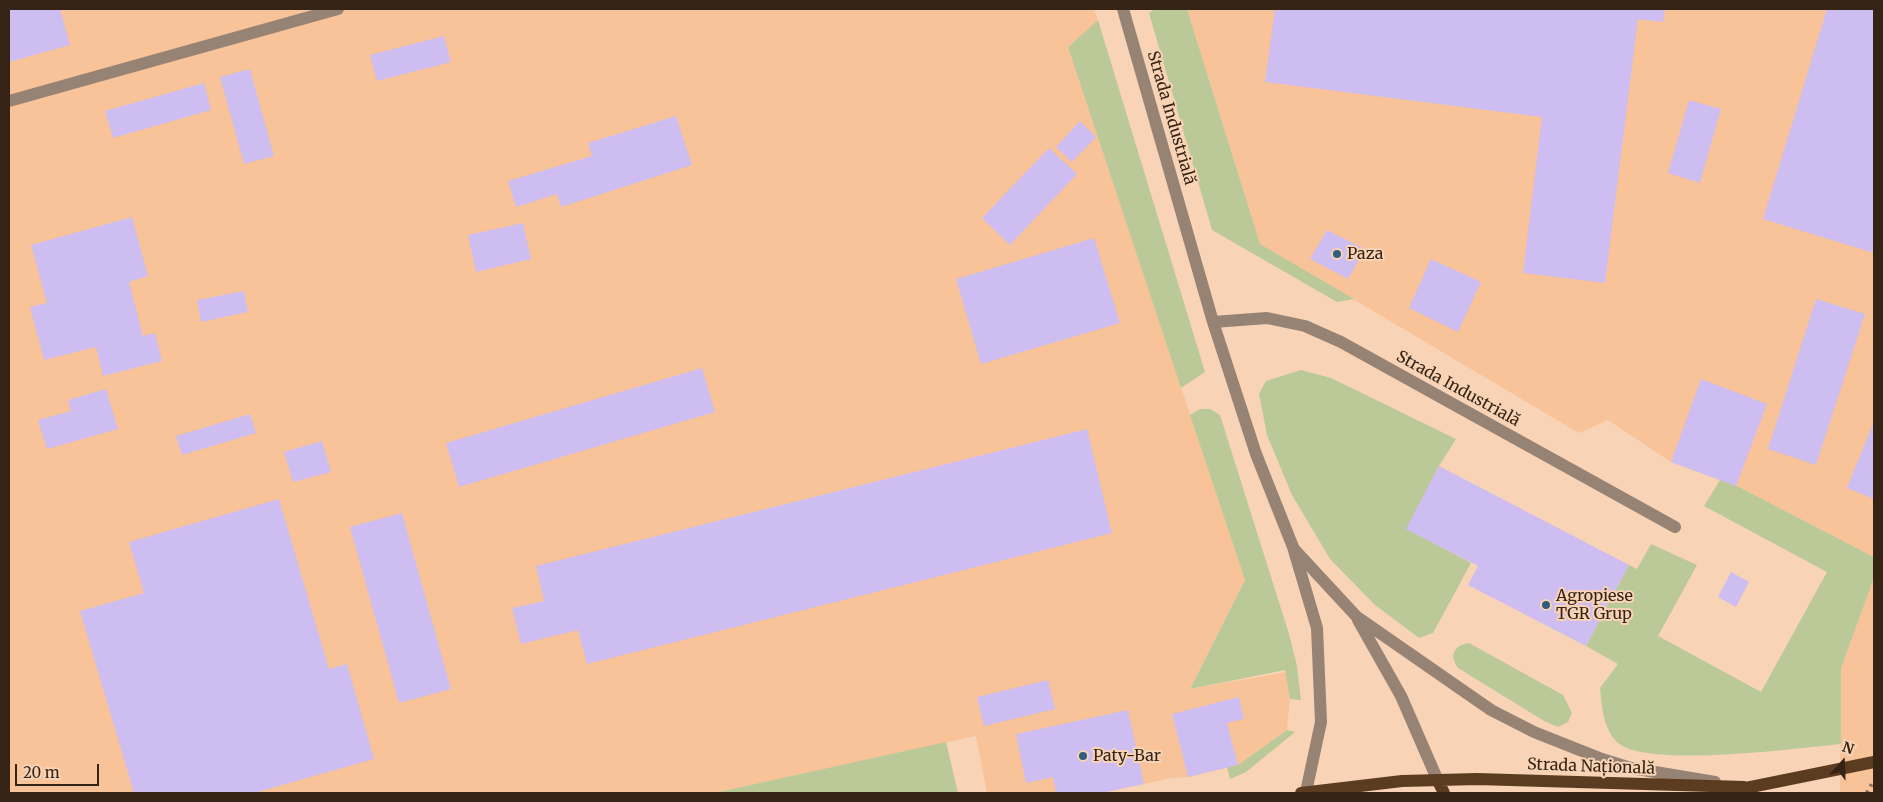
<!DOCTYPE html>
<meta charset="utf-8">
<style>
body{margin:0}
#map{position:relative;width:1883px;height:802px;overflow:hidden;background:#f8d3b5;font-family:Merriweather,serif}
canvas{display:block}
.frame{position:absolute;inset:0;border:10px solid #352415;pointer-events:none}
.north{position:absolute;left:1818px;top:737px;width:50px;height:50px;-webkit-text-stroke:4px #f8d3b5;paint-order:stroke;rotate:20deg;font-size:14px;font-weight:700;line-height:20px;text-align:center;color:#352415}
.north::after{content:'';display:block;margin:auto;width:18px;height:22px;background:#352415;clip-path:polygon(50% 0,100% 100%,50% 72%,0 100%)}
.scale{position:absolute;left:15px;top:764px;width:84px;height:22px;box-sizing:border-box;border:2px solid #352415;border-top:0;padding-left:6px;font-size:15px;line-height:18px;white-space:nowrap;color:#352415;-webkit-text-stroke:4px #f8d3b5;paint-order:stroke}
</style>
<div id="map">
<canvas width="1883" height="802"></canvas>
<div class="frame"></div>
<div class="north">N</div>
<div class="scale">20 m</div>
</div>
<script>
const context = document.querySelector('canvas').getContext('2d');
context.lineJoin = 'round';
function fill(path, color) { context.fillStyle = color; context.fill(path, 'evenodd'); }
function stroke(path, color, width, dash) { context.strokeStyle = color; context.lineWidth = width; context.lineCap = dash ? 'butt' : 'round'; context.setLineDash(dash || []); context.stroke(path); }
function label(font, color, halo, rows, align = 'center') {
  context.font = font + ' Merriweather,serif'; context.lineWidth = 4; context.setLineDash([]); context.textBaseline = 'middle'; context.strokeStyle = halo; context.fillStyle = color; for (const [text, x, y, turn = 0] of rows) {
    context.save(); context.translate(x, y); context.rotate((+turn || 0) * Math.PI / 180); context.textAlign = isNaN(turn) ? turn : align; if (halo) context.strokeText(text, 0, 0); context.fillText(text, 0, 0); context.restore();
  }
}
const built = new Path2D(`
 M9,9H1094L1098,20L1068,47L1245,580L1190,689L1292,671L1287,730L1238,765L1188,777L1171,778L1101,793H987L976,736L714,793H9Z
 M1187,9H1874V557L1737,486L1671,462L1608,420L1579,433L1260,244Z
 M1874,578V793H1840L1841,668Z`);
const green = new Path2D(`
 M1154,9H1187L1260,244L1354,299L1337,302L1212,230L1149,13Z
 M1098,20L1205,372L1181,388L1068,47Z
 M1301,370L1331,378L1456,439L1439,466L1407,529L1471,563L1433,633L1419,638L1375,605L1330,559L1292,495L1267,435L1259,394L1266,381Z
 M1200,409H1210L1220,415L1289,634L1297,666L1301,700L1290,699L1285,670L1190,689L1245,580L1190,415Z
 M1720,480L1737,486L1874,557V578L1841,668V744C1799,748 1644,769 1617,742C1603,728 1602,707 1600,688L1618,664L1586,646L1629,565L1637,569L1651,544L1697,565L1658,636L1761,692L1827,572L1704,506Z
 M1469,643L1563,695L1572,713L1568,722L1558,727L1544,721L1458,668C1449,656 1454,645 1469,643Z
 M1287,730L1295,732L1246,772L1230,779L1227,767L1238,765Z
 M946,742L958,793H714Z`);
const building = new Path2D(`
 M9,9H60L70,45L9,62Z
 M1275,9H1665L1663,22L1638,19L1605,283L1523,273L1542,117L1265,82Z
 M1827,9H1874V253L1763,219Z
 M444,36L451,62L377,81L370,55Z
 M250,69L274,156L244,164L220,77Z
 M204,83L211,110L113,138L105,111Z
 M1689,100L1721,109L1700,183L1668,173Z
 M676,116L692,165L561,207L557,194L516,207L508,181L592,156L588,143Z
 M1080,121L1096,137L1072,162L1056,147Z
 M1049,148L1077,174L1010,245L982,218Z
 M132,217L148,276L129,282L143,336L155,333L162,361L103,376L96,347L44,360L30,307L47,303L31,245Z
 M523,223L531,259L476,272L468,235Z
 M1327,230L1365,249L1348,279L1310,259Z
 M1094,238L1120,323L981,364L956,279Z
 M1431,259L1481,282L1458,332L1409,308Z
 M244,291L248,312L201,322L197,300Z
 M1816,299L1865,314L1816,465L1768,449Z
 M702,368L715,412L459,487L446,443Z
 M1701,379L1767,404L1736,486L1671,462Z
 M106,389L118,429L47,449L38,420L71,411L68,400Z
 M250,414L256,433L182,455L176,436Z
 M1874,421V499L1847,488Z
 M1087,429L1112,533L587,664L578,630L521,644L512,608L544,601L536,566Z
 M322,441L331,472L293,482L284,452Z
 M1439,466L1629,565L1586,646L1468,585L1478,566L1406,529Z
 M279,499L329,669L347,664L374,759L254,793H134L80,611L144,593L129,542Z
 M402,513L451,689L399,703L350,527Z
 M1731,572L1749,582L1736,607L1718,597Z
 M1048,680L1055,709L984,726L977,697Z
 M1239,697L1244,719L1227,723L1238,765L1188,777L1172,714Z
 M1128,710L1144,784L1101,793H1056L1053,777L1026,783L1016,734Z`);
const minor = new Path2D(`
 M1123,9L1213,322L1256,454L1293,547L1317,628L1321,722L1306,792
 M9,101L338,9
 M1213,322L1267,318L1305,326L1341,342L1675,527
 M1294,549L1357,617L1491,710L1534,732L1602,759L1631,768L1715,782
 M1358,620L1401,696L1438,781`);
const major = new Path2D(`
 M1438,781L1444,793
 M1736,790L1874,762
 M1301,793L1402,781L1477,779L1744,787`);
const rail = new Path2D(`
 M1867,793L1874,780`);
const markers = [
 [1337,254,5,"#305e7d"],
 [1546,605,5,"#305e7d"],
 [1083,756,5,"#305e7d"]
];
const streetNames = [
 ["Strada Industrială",1171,118,74],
 ["Strada Industrială",1458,389,29],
 ["Strada Națională",1591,767,2]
];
const poiNames = [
 ["Paza",1347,254],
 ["Agropiese",1556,596],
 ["TGR Grup",1556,614],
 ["Paty-Bar",1093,756]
];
fill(built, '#f8c399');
fill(green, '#bbc998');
fill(building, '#cebdf0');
stroke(minor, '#978374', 12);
stroke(major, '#5c3c20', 12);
stroke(rail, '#856c57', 4, [2.5, 5]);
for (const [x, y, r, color] of markers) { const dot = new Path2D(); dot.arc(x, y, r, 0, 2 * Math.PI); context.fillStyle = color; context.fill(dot); stroke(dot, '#f8d3b5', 2); }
label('16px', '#352415', '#f8d3b5', streetNames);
label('16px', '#352415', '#f8d3b5', poiNames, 'left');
</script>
